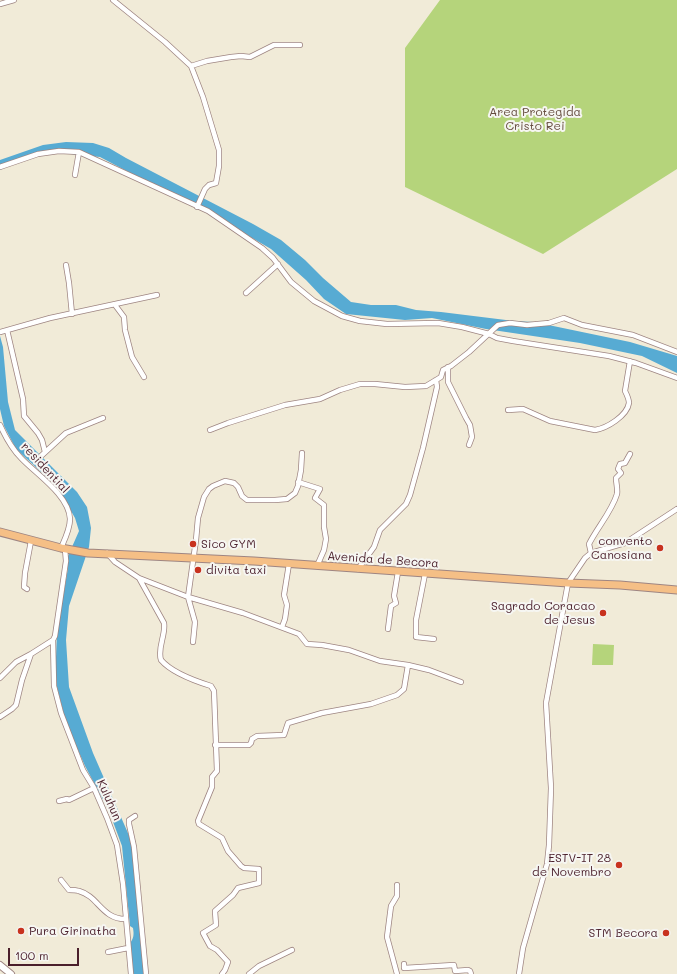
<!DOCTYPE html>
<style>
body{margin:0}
#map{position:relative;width:677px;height:974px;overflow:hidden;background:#f1ebd8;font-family:Mali,sans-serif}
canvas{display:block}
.scale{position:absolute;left:8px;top:948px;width:71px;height:18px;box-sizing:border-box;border:2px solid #4a1f2b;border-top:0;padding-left:5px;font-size:12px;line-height:14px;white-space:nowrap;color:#4a1f2b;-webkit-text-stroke:3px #f6f6f2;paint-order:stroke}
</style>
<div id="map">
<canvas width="677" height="974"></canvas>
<div class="scale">100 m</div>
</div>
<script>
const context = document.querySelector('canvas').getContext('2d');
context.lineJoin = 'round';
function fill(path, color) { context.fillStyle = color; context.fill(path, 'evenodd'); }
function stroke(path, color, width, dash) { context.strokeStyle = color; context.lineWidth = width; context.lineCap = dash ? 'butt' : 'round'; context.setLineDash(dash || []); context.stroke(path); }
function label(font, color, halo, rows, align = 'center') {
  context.font = font + ' Mali,sans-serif'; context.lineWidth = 4; context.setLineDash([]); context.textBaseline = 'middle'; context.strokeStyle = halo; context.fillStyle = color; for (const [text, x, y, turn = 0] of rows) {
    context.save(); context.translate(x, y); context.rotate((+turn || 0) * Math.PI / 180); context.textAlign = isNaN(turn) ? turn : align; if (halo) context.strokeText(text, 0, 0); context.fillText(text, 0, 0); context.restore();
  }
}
const green = new Path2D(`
 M440,0H677V169L543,254L405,187V48Z
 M593,644L614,645L613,665H592Z`);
const water = new Path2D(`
 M66,142L93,143L109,148L126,158L253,224L281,240L305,260L323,278L351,302L371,305H396L416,310L441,312L514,321L534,322L630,342L677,356V373L642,356L580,343L486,329L432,318L405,320L346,314L324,299L306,280L271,249L235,228L100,157L61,153H50L11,164L0,170V160L43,145Z
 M0,336L3,347L8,402L15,430L77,492L87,507L91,528L89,547L69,606L66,640L69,687L93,753L131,840L133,852L144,974H133L130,943C134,938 134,934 133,928L130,926L122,846L109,811L85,766L74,741L64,715L56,683V657L57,632L68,568V556L79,531L75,518L63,497L51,481L16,449L4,426L0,409Z`);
const minor = new Path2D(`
 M113,0L165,42L191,66L203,97L219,150V166L216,183L209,185L205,189L197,207
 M0,4L14,0
 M191,66L207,61L231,57L241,56L250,57L274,45H300
 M0,167L38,154L59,151L79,152L208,211L262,248L273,258L291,282L314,301L342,316L360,321L387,324L438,323L462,327L489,334L497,338L513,341L609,356L636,363L677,378
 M75,175L79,152
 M66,265L69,283L72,314
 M246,293L278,264
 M115,305L124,317L125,330L132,357L144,377
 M7,330L23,399L24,416L38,433L42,440L45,452
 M0,332L50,318L157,295
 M448,367V382L466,418L470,425L472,437L469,445
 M508,410L523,409L550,421L595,430C607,428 627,416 629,403C629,399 627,395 625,391L630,361
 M0,425C5,436 12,449 21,458C36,474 69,495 70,519C70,529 65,539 61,548
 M210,430L228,423L285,405L320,399L340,390L360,384H375L405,387L426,386L441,377L443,370L451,366L469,352L498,325L510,323L527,325L549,323L564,318L582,325L633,335L677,352
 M41,456L66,433L103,418
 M298,482L320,489L315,498L324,505V527L326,539L324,550L317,566
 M107,553L115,562L139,578L188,597L243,613L299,634L307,644L322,645L349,650L380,661L408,665L429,670L461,682
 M591,553L589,544C597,528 612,511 617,494C618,490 616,483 616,478L621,473L618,469L620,464L625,463L630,454
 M358,569L374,547L380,530L406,504L410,495L423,448L437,387L436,380
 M425,574L416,620V637L434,639
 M139,578L164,623C166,635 157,648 161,660C172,673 195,681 211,686L214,691L217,771L212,777V787L198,821L199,824L222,838L228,851L241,866L244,868L259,869V883L238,888L233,895L215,911L216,925L203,933L210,946L217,950L228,962L225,970L222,974
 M27,589L24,587L25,573L31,541
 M282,627L285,619L287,605L284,595L289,564
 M388,629L391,606L396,603L394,596L398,572
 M53,640L54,686L61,713L83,770L94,788L107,818L117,845L123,884L131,974
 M193,642L195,622L188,597L196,540L198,518L204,497L209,489L213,486L225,481L234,483L238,487L242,496L247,500H275L287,499L295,493L298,486L301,470L302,453
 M0,678L16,662L31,654
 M0,717L12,709L16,705L22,680L31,654L53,640L55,636L66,561L65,549
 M215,745H249L251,743L252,739L257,736L284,735L288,723L322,713L371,704L397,695L404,689L408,665
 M59,801L67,799L69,800L94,788
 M135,816L129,820V824L134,847L146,974
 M61,880L69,890C72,890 76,890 79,891C98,896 102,919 125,919
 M397,885V896L391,906L387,937L397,974
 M108,952L128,948
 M404,964V968L454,965L455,971L468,970L470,971L471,974
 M249,974L259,966L292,950
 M519,974L523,948L547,864L549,845L551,788L546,703L568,583L585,558L591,553L625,543L677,509`);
const tertiary = new Path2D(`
 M0,965L11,974`);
const primary = new Path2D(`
 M0,532L61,548L88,553L254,561L568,583L620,585L677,590`);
const markers = [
 [193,544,4,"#c8321e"],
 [660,548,4,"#c8321e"],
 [198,570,4,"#c8321e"],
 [603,613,4,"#c8321e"],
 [619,865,4,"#c8321e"],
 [21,931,4,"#c8321e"],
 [666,933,4,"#c8321e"]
];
const parkNames = [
 ["Area Protegida",535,112],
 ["Cristo Rei",535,126]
];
const streetNames = [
 ["residential",45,468,47],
 ["Avenida de Becora",383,560,4],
 ["Kuluhun",109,800,66]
];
const poiNames = [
 ["convento",652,541],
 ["Canosiana",652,555],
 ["Sico GYM",201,544,"left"],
 ["divita taxi",206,570,"left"],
 ["Sagrado Coracao",595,606],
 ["de Jesus",595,620],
 ["ESTV-IT 28",611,858],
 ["de Novembro",611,872],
 ["Pura Girinatha",29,931,"left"],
 ["STM Becora",658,933]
];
fill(green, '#b5d47b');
fill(water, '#57abd3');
stroke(minor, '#9e8582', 6);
stroke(tertiary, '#9e8582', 8);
stroke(primary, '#9e8582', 9);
stroke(minor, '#fff', 4.5);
stroke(tertiary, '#fff', 6);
stroke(primary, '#f5bf86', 7);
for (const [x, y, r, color] of markers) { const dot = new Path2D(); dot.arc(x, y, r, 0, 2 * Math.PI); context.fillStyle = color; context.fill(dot); stroke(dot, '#f6f6f2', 1.5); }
label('12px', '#654c3f', '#f6f6f2', parkNames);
label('12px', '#4a1f2b', '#f6f6f2', streetNames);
label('12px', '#4a1f2b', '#f6f6f2', poiNames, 'right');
</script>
